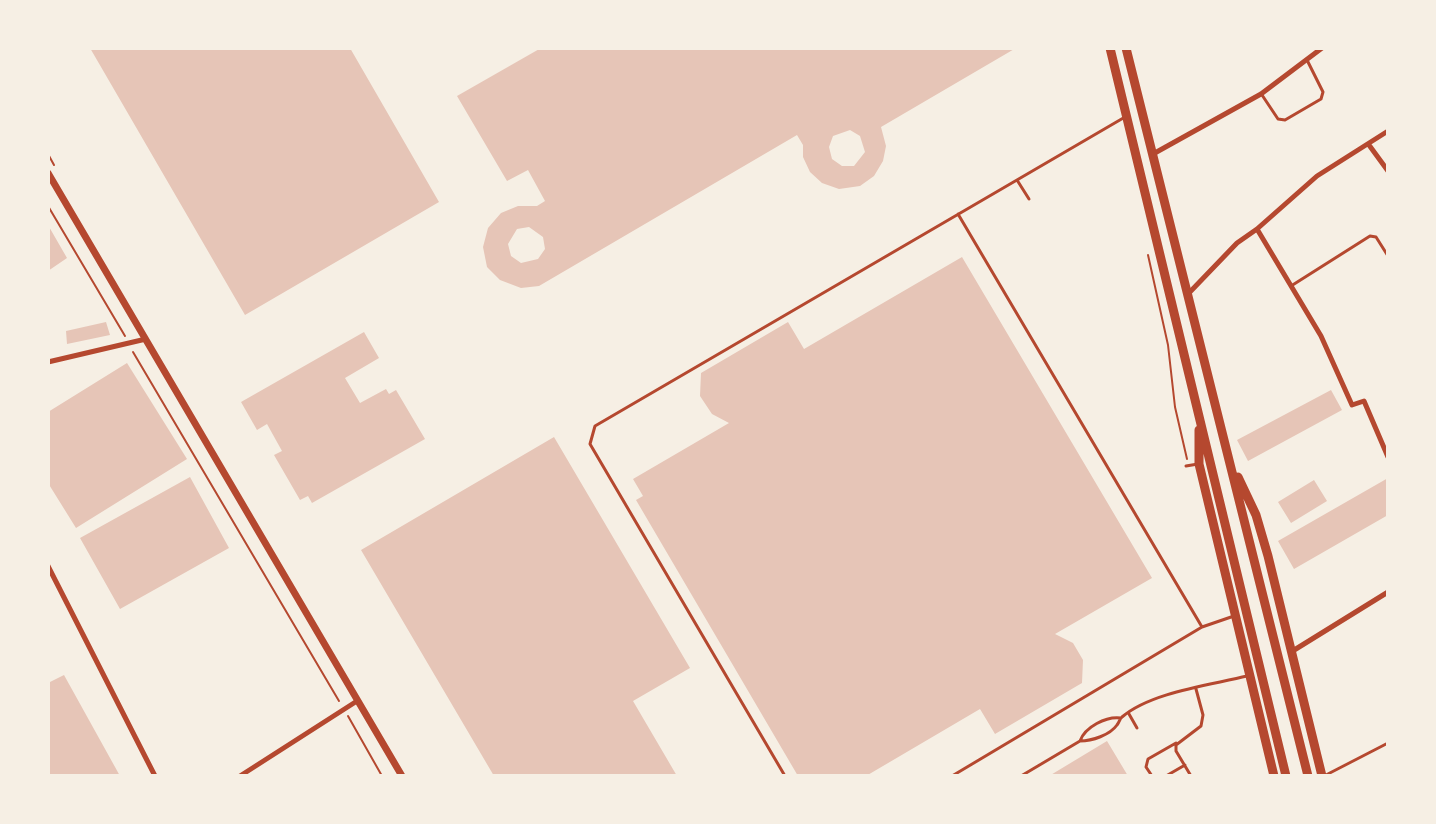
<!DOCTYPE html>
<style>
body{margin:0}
#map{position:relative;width:1436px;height:824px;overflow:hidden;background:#f6efe4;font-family:"Roboto Condensed",sans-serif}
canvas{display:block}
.frame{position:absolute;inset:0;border:50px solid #f6efe4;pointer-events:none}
</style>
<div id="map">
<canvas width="1436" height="824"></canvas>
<div class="frame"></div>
</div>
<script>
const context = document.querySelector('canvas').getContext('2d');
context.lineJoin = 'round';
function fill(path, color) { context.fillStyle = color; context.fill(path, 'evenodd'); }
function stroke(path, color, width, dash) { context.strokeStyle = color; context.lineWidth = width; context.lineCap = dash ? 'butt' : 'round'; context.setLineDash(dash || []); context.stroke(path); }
const building = new Path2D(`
 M90,48H350L439,202L245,315Z
 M541,48H1016L881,127L886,146L883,161L874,176L860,186L839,189L822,183L810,172L803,157V145L797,135L539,286L521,288L500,280L487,267L483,247L488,228L501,213L518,206H537L545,201L528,170L507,181L457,96ZM850,130L860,136L865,152L854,166H842L832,159L829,147L833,136ZM529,227L543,237L545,249L538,259L521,263L511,256L508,244L517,229Z
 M48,225L67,258L48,271Z
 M962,257L1152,578L1055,634L1073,643L1083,660L1082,683L995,734L980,709L866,776H798L636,500L643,496L633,479L729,423L712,414L700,396L701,373L788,322L804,349Z
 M106,322L110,335L67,344L66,331Z
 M364,332L379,358L345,378L360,403L386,389L389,394L396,390L425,439L312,503L308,496L300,500L274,455L282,451L267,424L257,430L241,402Z
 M127,363L187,459L76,528L48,483V412Z
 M1331,390L1342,410L1248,461L1237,440Z
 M554,437L690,668L633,701L677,776H494L361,550Z
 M190,477L229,548L120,609L80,538Z
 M1388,478V515L1294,569L1278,541Z
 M1314,480L1327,501L1291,523L1278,502Z
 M64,675L120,776H48V683Z
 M1107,741L1128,776H1049Z`);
const path = new Path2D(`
 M48,154L54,165
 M48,206L125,336
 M1148,255L1168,345L1175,407L1187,459
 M133,352L339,701
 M348,716L382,776`);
const service = new Path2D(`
 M1262,95L1278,119L1285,120L1321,99L1323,92L1307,60
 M1017,180L1029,199
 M958,214L1202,627
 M1291,286L1370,236L1376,237L1388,256
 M1186,466L1198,464
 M1129,714L1137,728
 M1080,741C1085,727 1106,716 1121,718
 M785,776L590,444L595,426L1125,117
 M952,776L1202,627L1234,616
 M1021,776L1080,741C1092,741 1110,735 1117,725C1120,721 1119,720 1122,717C1151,692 1211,685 1247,676
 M1152,776L1146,767L1148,759L1176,743
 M1166,776L1185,765
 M1191,776L1176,751V745L1201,726L1203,715L1196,689
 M1324,776L1388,743`);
const minor = new Path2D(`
 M1388,131L1317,176L1257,229L1321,336L1352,405L1364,401L1388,457
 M1369,145L1388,171
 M1153,154L1261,94L1322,48
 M1188,294L1237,243L1257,229
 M48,362L146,339
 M48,566L155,776
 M1291,652L1388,592
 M240,776L357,701`);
const tertiary = new Path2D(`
 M48,173L402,776`);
const trunk = new Path2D(`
 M1110,48L1286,776
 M1126,48L1308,776
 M1199,430V464L1274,776
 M1238,477L1256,515L1268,556L1322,776`);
fill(building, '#e6c5b7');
stroke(path, '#b5482f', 2);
stroke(service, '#b5482f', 3);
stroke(minor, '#b5482f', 5);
stroke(tertiary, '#b5482f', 7);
stroke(trunk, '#b5482f', 9);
</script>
